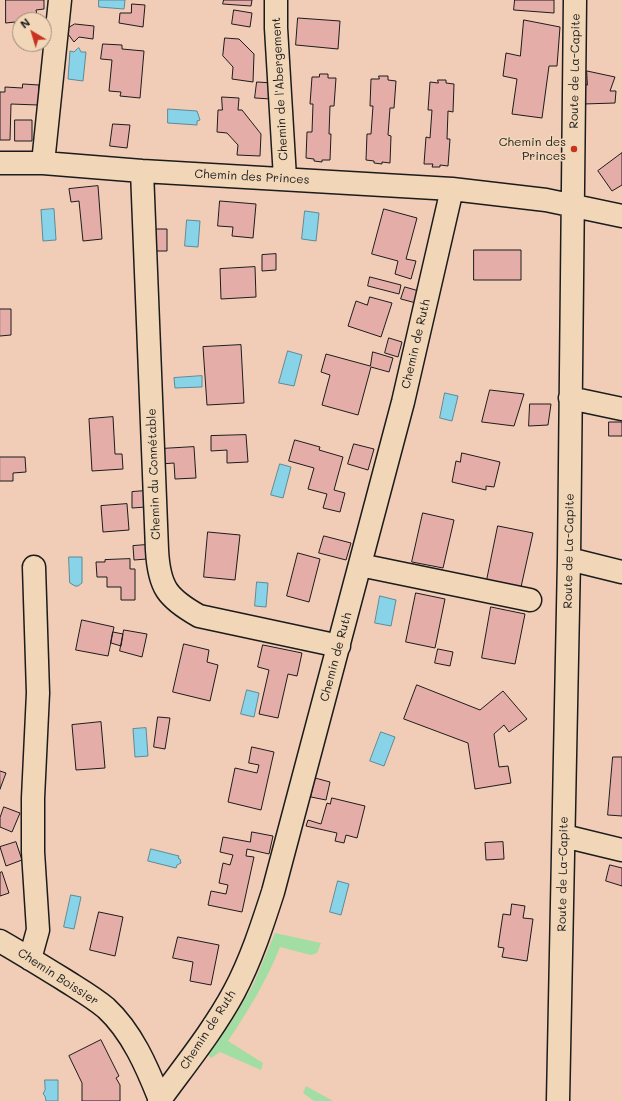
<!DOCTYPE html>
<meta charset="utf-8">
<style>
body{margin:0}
#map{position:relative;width:622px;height:1101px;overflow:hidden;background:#f1ccb6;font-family:Mali,sans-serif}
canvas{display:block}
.north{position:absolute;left:12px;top:12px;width:40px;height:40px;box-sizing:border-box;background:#f1d6b8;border:1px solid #9c8c7a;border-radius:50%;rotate:322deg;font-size:11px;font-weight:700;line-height:16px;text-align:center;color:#1c1c1c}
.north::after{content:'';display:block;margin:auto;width:14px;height:18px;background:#c8321e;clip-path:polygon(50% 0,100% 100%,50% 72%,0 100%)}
</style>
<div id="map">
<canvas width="622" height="1101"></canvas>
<div class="north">N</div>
</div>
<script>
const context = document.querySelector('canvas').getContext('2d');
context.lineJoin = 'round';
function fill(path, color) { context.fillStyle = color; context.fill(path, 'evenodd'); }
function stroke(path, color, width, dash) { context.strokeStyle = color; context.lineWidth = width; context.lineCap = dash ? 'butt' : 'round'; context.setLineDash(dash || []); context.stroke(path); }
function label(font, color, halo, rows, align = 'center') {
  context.font = font + ' Mali,sans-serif'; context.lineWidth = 3.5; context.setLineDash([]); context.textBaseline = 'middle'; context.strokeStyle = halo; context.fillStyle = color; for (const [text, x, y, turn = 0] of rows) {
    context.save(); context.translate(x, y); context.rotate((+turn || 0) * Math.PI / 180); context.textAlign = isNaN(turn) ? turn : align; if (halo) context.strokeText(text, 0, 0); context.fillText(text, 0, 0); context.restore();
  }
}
const green = new Path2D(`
 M275,933L321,943L317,953L311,955L280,947C267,980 248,1011 228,1041L263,1063L261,1070L220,1052L211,1058L208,1055L232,1021L253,985Z
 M306,1086L333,1101H314L303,1093Z`);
const water = new Path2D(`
 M99,0H125L124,9L99,7Z
 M79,48L81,52H86L83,81L68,79L70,51L74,52L77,49Z
 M168,109L197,111L200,120L197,121V125L168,123Z
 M54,209L56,240L43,241L41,210Z
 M305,211L319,213L316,241L302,239Z
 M187,220L200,221L198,247L185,246Z
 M288,351L302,355L294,386L279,383Z
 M202,376V387L175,388L174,378Z
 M445,393L458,396L452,421L440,418Z
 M280,464L291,467L283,498L271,495Z
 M69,557H82V583L78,586H75L70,583Z
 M257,582L268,583L266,607L255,606Z
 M380,596L396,600L391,626L375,623Z
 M247,690L259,693L254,717L241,714Z
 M146,728L148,756L135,757L133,729Z
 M381,732L395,737L384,766L370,761Z
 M151,849L179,856L178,858L180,859L181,863L177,865L176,868L148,861Z
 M338,881L349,884L341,915L330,912Z
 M71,895L81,897L74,929L64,927Z
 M45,1080H58V1101H46L45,1096L43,1094L45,1090Z`);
const building = new Path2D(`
 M6,0H44V9L36,10L38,20H20V42L15,22L6,23Z
 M224,0H252L251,6L223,4Z
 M515,0H554V13L514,10Z
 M132,4L145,5L143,27L119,23L120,13H131Z
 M234,10L252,13L250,27L232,24Z
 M298,18L340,21L338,49L296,45Z
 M524,20L560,27L557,66H549L542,118L512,114L517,79L503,76L506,53L520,56Z
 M75,24L94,26L93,39L79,37L74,42L65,30Z
 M225,38L239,39L254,54L253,82L232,79L233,67L223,56Z
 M103,44L122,45V49L144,51L140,98L120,96L121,92L109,91L112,60L101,59Z
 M587,71L615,77L610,91H616L615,103L583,104V84L587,85Z
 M320,74H328V78H336L334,106H330L329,134H331L330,160H322V162L314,161V159L306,158L307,132H312L313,104H310L312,77H319Z
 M379,76H388V80L396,81L394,108H390L388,135L391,136L390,163L382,162V164L374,163V161L366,160L367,134H371L373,106H370L371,79H379Z
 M438,80H446V83L454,84L453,112L448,111L447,139H450L448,166L440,165V167H432L433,164H424L426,137L430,138L432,110H428L430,82L438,83Z
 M257,82L273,83L271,99L255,98Z
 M23,84L39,85L38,105L11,104L10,140H0V92H5V87L22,88Z
 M222,97L239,98L238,110H242L261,134L260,156L237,155L238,145L227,133L217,132L218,110H222Z
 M15,120H32V141H15Z
 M113,124L130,125L127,148L110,146Z
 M622,153V185L612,191L598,171Z
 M98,186L102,239L83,241L79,201L71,202L69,189Z
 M220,201L256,204L253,238L232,236L233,227L218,226Z
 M384,209L417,218L406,259L416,261L411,279L395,274L398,261L372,254Z
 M152,229H167V251H152Z
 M474,250H521V280H474Z
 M276,254V270L262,271V255Z
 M255,267L256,297L221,299L220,269Z
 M370,277L401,285L399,294L368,286Z
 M405,287L419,291L416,303L401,299Z
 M370,297L392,303L381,337L348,326L356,301L367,305Z
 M0,309H11V335L0,336Z
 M389,338L402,342L398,357L385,353Z
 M241,345L244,403L207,405L203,347Z
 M373,352L393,358L389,372L371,367L358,415L322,405L330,375L321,372L326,354L370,366Z
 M490,390L524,394L514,426L482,422Z
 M530,404H551L548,425L529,426Z
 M113,417L115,454H122L123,469L92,471L89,419Z
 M609,422H622V436H609Z
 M246,435L248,462L227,463V450L211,451V436Z
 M295,440L320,447L319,450L343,457L334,490L345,493L340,512L323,508L327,494L308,489L314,468L289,461Z
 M354,444L374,449L368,470L348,464Z
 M194,447L196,478L175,479L174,463L161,464L160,449Z
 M462,453L500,462L494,487L486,486V490L452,482L456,461L460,462Z
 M0,457H25L26,472L13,473V481H0Z
 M145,491L146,507L132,508V492Z
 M127,504L129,530L103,532L101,506Z
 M423,513L454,520L443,568L412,562Z
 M498,526L533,533L521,587L487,580Z
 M208,532L240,535L235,580L204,577Z
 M324,536L351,543L346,560L319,553Z
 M146,545L147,559L134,560L133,546Z
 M298,553L320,559L309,602L287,596Z
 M130,559V569H135V600H121V587H107V577H97L96,562H105V560Z
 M416,593L445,599L435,648L406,642Z
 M491,607L525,614L515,664L482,658Z
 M82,620L114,627L108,656L76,650Z
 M124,630L147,634L142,657L120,651Z
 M113,632L123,634L121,646L111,643Z
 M184,644L209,650L207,662L218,665L210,701L173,692Z
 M263,645L302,653L297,676L288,674L278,718L259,714L269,670L258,667Z
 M438,649L453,652L450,666L435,663Z
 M417,685L480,710L503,691L527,719L509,732L504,725L494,734L499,767L508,766L511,783L475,789L468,743L404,719Z
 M158,717L170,718L165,749L154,747Z
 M101,722L105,768L76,770L72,725Z
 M252,747L274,752L261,810L228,802L235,768L257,773L259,765L249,763Z
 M613,757H622V816L608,815Z
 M0,771L6,773L0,789Z
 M315,778L330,782L326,800L311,797Z
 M332,798L365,806L357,838L346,835L344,843L335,841L337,833L306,826L308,820L321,824L327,803L330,804Z
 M4,807L20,813L12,832L0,827V818Z
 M252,832L273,836L269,854L247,849L246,856L254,857L242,912L208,905L211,891L226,894L228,885L219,883L223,863L230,865L233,855L220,852L223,837L250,842Z
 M16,842L22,860L6,866L0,847Z
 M503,842L504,859L486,860L485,843Z
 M610,865L622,868V886L606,881Z
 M2,872L9,893L0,896V873Z
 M512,904L525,906L523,918L533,919L527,961L502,957L504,948L498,947L503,914L510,915Z
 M99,912L123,917L115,956L90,950Z
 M178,937L219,945L211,985L190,981L193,962L173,958Z
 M101,1040L119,1076L116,1078L120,1085V1101H82V1083L69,1056Z`);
const minor = new Path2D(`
 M276,0V28L285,178
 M0,163H43L142,171L452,189L546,200L622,216
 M43,163L60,0
 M142,171L157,550C159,587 167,598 199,616L339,646
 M570,398L622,409
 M569,559L622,572
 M360,565L530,600
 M564,836L622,850
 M0,941C21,953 42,966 63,979C77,988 93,997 106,1008C132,1032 147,1067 160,1100
 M30,959L38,930L33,852V798L38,693L34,567
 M159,1101C185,1065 213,1031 234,992C251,960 262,926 273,892L403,402L452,189
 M558,1101L569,559L575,0`);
const markers = [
 [574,149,4,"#c8321e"]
];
const streetNames = [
 ["Route de La-Capite",575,71,-89],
 ["Chemin de l'Abergement",280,89,-93],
 ["Chemin des Princes",252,177,3],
 ["Chemin de Ruth",416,344,-77],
 ["Chemin du Connétable",154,474,-92],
 ["Route de La-Capite",569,551,-89],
 ["Chemin de Ruth",336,657,-75],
 ["Route de La-Capite",563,874,-89],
 ["Chemin Boissier",58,977,33],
 ["Chemin de Ruth",208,1030,-57]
];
const poiNames = [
 ["Chemin des",566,142],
 ["Princes",566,156]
];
fill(green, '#a2dda3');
fill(water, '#88d3e8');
stroke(water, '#5d8a96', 1);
fill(building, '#e5ada8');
stroke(building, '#1c1c1c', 1);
stroke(minor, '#1c1c1c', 25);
stroke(minor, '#f1d6b8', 22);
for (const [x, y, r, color] of markers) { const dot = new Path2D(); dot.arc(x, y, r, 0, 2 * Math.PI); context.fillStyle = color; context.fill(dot); stroke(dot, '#f1d6b8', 1.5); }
label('12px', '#1c1c1c', '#f1d6b8', streetNames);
label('12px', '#1c1c1c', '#f1d6b8', poiNames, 'right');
</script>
